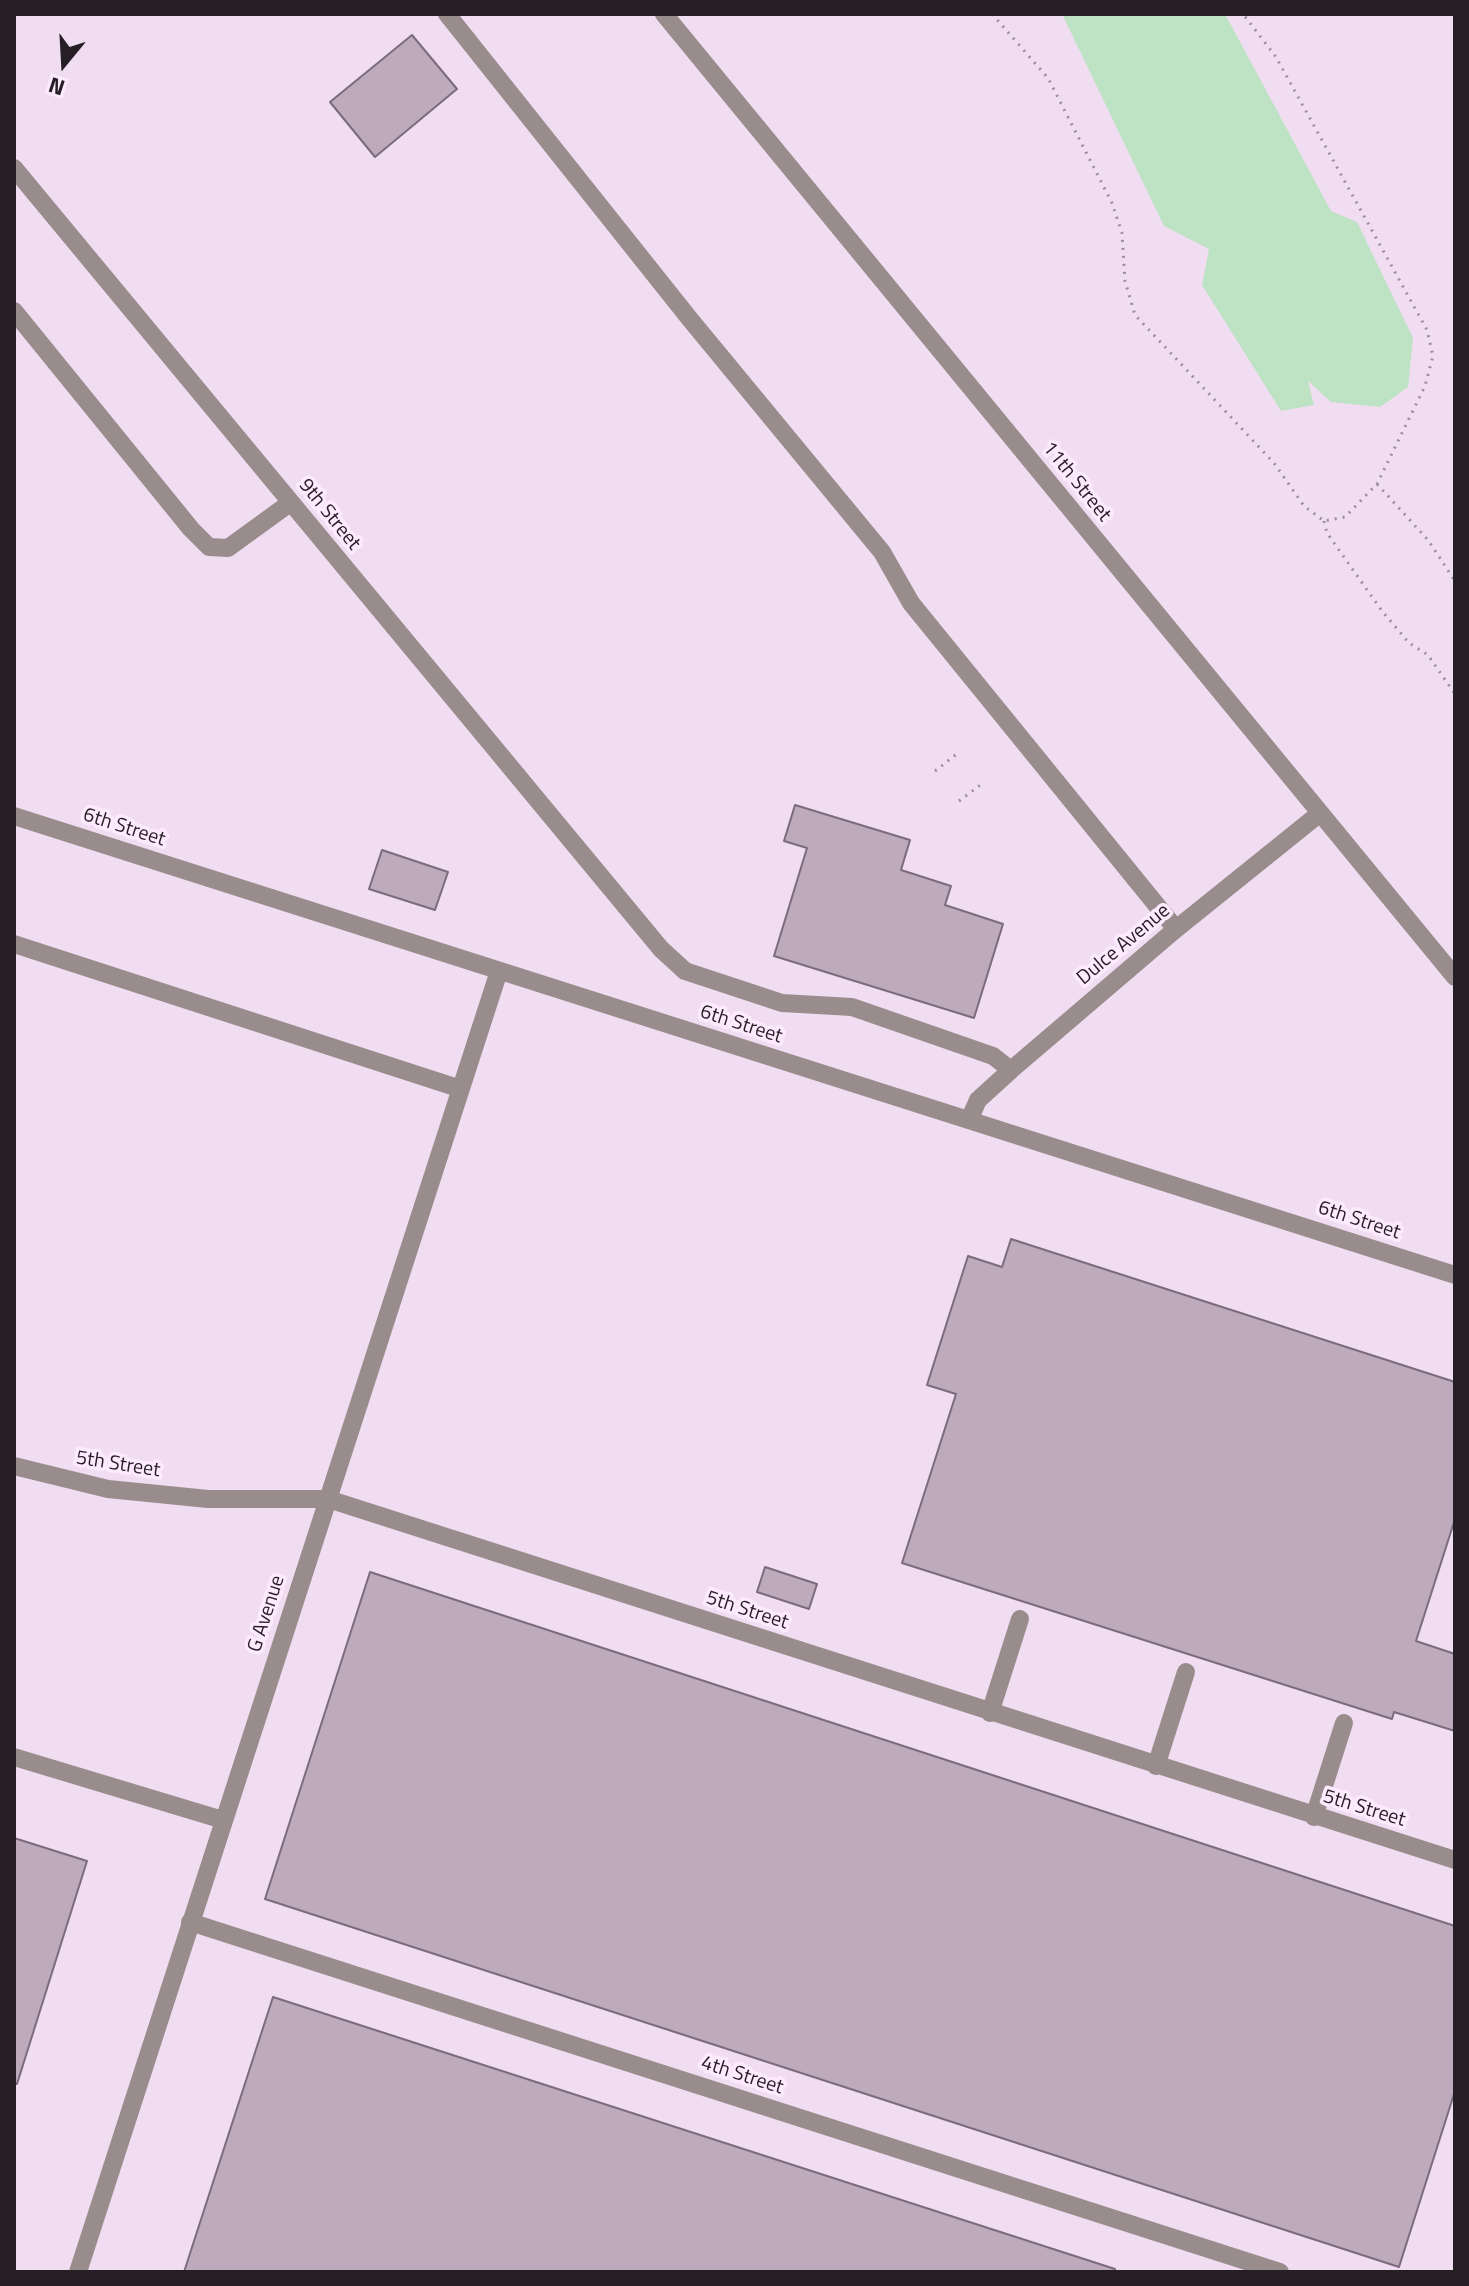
<!DOCTYPE html>
<style>
body{margin:0}
#map{position:relative;width:1469px;height:2286px;overflow:hidden;background:#f1ddf1;font-family:"Titillium Web",sans-serif}
canvas{display:block}
.frame{position:absolute;inset:0;border:16px solid #251e25;pointer-events:none}
.north{position:absolute;left:24px;top:24px;width:80px;height:80px;-webkit-text-stroke:6px #feeafe;paint-order:stroke;rotate:198deg;font-size:22px;font-weight:700;line-height:32px;text-align:center;color:#251e25}
.north::after{content:'';display:block;margin:auto;width:28px;height:36px;background:#251e25;clip-path:polygon(50% 0,100% 100%,50% 72%,0 100%)}
</style>
<div id="map">
<canvas width="1469" height="2286"></canvas>
<div class="frame"></div>
<div class="north">N</div>
</div>
<script>
const context = document.querySelector('canvas').getContext('2d');
context.lineJoin = 'round';
function fill(path, color) { context.fillStyle = color; context.fill(path, 'evenodd'); }
function stroke(path, color, width, dash) { context.strokeStyle = color; context.lineWidth = width; context.lineCap = dash ? 'butt' : 'round'; context.setLineDash(dash || []); context.stroke(path); }
function label(font, color, halo, rows, align = 'center') {
  context.font = font + ' "Titillium Web",sans-serif'; context.lineWidth = 7; context.setLineDash([]); context.textBaseline = 'middle'; context.strokeStyle = halo; context.fillStyle = color; for (const [text, x, y, turn = 0] of rows) {
    context.save(); context.translate(x, y); context.rotate((+turn || 0) * Math.PI / 180); context.textAlign = isNaN(turn) ? turn : align; if (halo) context.strokeText(text, 0, 0); context.fillText(text, 0, 0); context.restore();
  }
}
const green = new Path2D(`
 M1062,14H1225L1331,211L1357,222L1413,338L1408,387L1380,407L1331,402L1308,381L1314,405L1281,411L1202,285L1209,249L1164,226Z`);
const building = new Path2D(`
 M412,35L457,89L375,157L330,102Z
 M795,805L910,840L901,870L951,886L945,905L1003,924L974,1018L774,956L807,848L784,841Z
 M382,850L448,872L435,910L369,889Z
 M1011,1239L1455,1382V1519L1416,1641L1455,1654V1731L1394,1712L1392,1719L902,1563L956,1394L927,1385L968,1256L1002,1267Z
 M765,1567L817,1584L809,1609L757,1592Z
 M370,1572L1455,1926V2091L1399,2267L265,1899Z
 M14,1838L87,1861L17,2084L14,2083Z
 M273,1997L1115,2269V2272H184Z`);
const path = new Path2D(`
 M992,14L1048,78L1112,203L1122,233L1125,281L1135,315L1274,463L1304,506L1324,521L1345,517L1377,484L1425,386L1433,356L1427,330L1276,57L1243,14
 M1377,484L1428,540L1455,581
 M1324,521L1327,533L1382,611L1409,643L1428,655L1455,694
 M935,771L958,753
 M959,801L983,783`);
const minor = new Path2D(`
 M447,14L689,318L882,552L911,603L1176,929
 M664,14L1455,977
 M14,168L661,949L685,971L782,1003L852,1007L993,1056L1011,1070
 M14,311L191,529L209,547L228,548L290,503
 M14,816L1455,1275
 M14,944L461,1089
 M969,1120L978,1100L1011,1070L1176,929L1319,814
 M14,1466L108,1489L208,1499H328L1455,1860
 M990,1713L1020,1619
 M14,1757L223,1820
 M1156,1766L1186,1672
 M1314,1817L1344,1723
 M190,1922L1280,2272
 M78,2272L499,971`);
const streetNames = [
 ["11th Street",1076,482,51],
 ["9th Street",329,515,51],
 ["6th Street",124,828,18],
 ["Dulce Avenue",1124,945,-40],
 ["6th Street",741,1025,18],
 ["6th Street",1359,1221,18],
 ["5th Street",118,1465,9],
 ["5th Street",747,1611,18],
 ["G Avenue",267,1614,-72],
 ["5th Street",1364,1809,17],
 ["4th Street",742,2076,18]
];
fill(green, '#bee2c4');
fill(building, '#bdaabd');
stroke(building, '#7c6b7c', 2);
stroke(path, '#9d8e9d', 3, [2, 6]);
stroke(minor, '#998c8c', 18);
label('20px', '#251e25', '#feeafe', streetNames);
</script>
